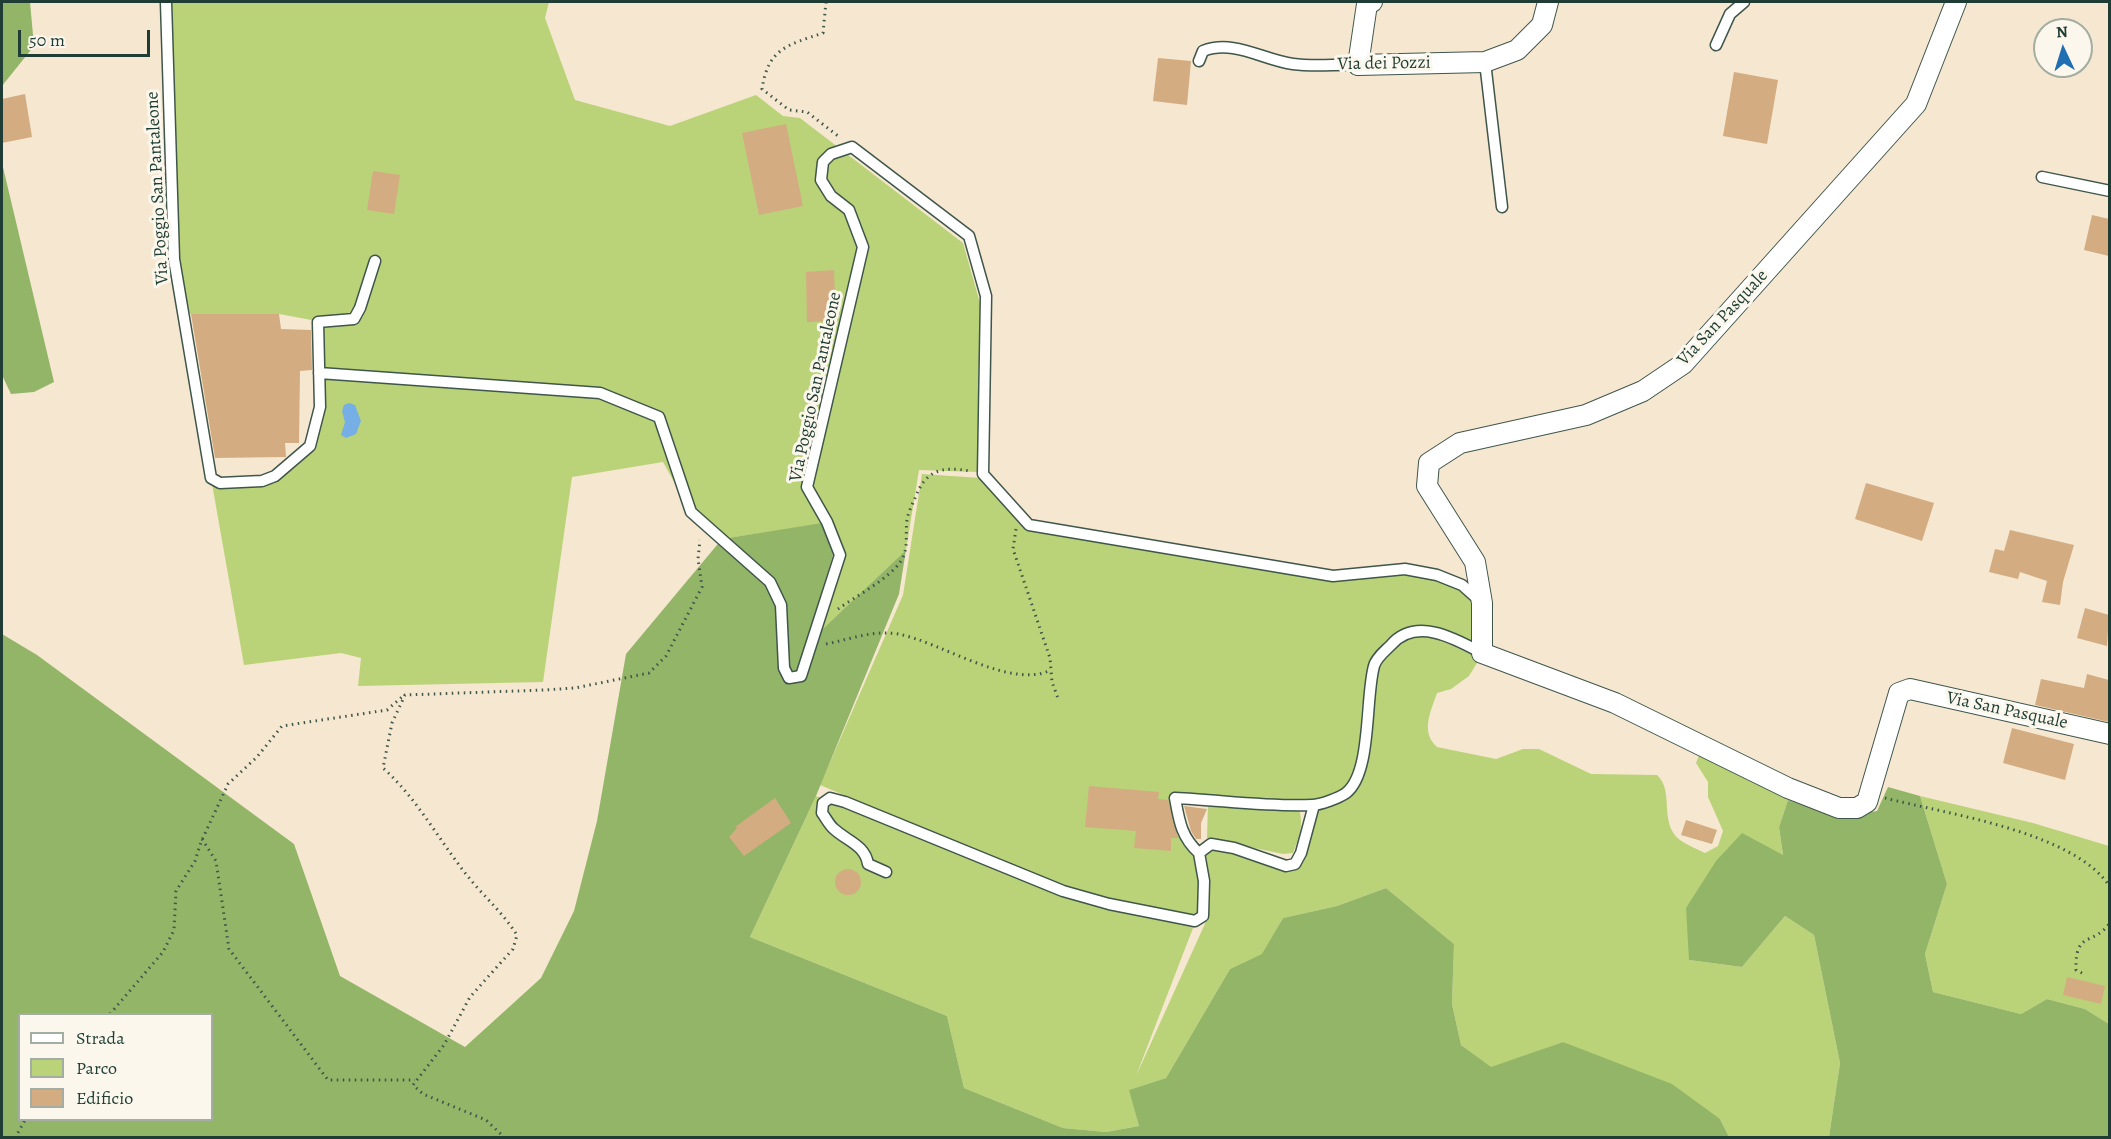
<!DOCTYPE html>
<style>
body{margin:0}
#map{position:relative;width:2111px;height:1139px;overflow:hidden;background:#f6e7d0;font-family:Alegreya,serif}
canvas{display:block}
.frame{position:absolute;inset:0;border:3px solid #1f3d34;pointer-events:none}
.legend{position:absolute;left:18px;top:1013px;width:195px;height:108px;box-sizing:border-box;background:#fbf7ec;border:2px solid #a3ada2;margin:0;padding:8px 10px;list-style:none;font-size:18px;color:#1f3d34}
.legend li{display:flex;align-items:center;gap:12px;height:30px}
.legend b{width:30px;border:2px solid #a3ada2}
.north{position:absolute;left:2033px;top:18px;width:60px;height:60px;box-sizing:border-box;background:#fbf7ec;border:2px solid #a3ada2;border-radius:50%;rotate:356deg;font-size:16px;font-weight:700;line-height:24px;text-align:center;color:#1f3d34}
.north::after{content:'';display:block;margin:auto;width:21px;height:27px;background:#1f6fb2;clip-path:polygon(50% 0,100% 100%,50% 72%,0 100%)}
.scale{position:absolute;left:18px;top:30px;width:132px;height:27px;box-sizing:border-box;border:3px solid #1f3d34;border-top:0;padding-left:8px;font-size:18px;line-height:21px;white-space:nowrap;color:#1f3d34;-webkit-text-stroke:4px #fbf7ec;paint-order:stroke}
</style>
<div id="map">
<canvas width="2111" height="1139"></canvas>
<div class="frame"></div>
<ul class="legend">
<li><b style="height:8px;background:#fff"></b>Strada</li>
<li><b style="height:16px;background:#bad378"></b>Parco</li>
<li><b style="height:16px;background:#d4ac82"></b>Edificio</li>
</ul>
<div class="north">N</div>
<div class="scale">50 m</div>
</div>
<script>
const context = document.querySelector('canvas').getContext('2d');
context.lineJoin = 'round';
function fill(path, color) { context.fillStyle = color; context.fill(path, 'evenodd'); }
function stroke(path, color, width, dash) { context.strokeStyle = color; context.lineWidth = width; context.lineCap = dash ? 'butt' : 'round'; context.setLineDash(dash || []); context.stroke(path); }
function label(font, color, halo, rows, align = 'center') {
  context.font = font + ' Alegreya,serif'; context.lineWidth = 6; context.setLineDash([]); context.textBaseline = 'middle'; context.strokeStyle = halo; context.fillStyle = color; for (const [text, x, y, turn = 0] of rows) {
    context.save(); context.translate(x, y); context.rotate((+turn || 0) * Math.PI / 180); context.textAlign = isNaN(turn) ? turn : align; if (halo) context.strokeText(text, 0, 0); context.fillText(text, 0, 0); context.restore();
  }
}
const green = new Path2D(`
 M166,2H549L545,18L575,100L670,126L756,95L783,116L800,118L963,243L980,303L977,472L919,470L906,550L815,637L840,555L827,523L722,539L691,512L663,462L572,477L543,682L358,686L361,658L341,653L244,665L211,478L262,481L310,446L316,428L317,321L279,314H190L174,247Z
 M922,474L981,478L1027,529L1333,581L1405,573L1435,579L1460,588L1478,605V647L1411,627L1371,662L1362,707L1359,753L1355,772L1344,789L1313,801L1171,794L1177,831L1184,846L1195,855L1200,882L1199,914L1194,917L1110,900L1064,888L820,785L903,595Z
 M1431,636L1480,658L1469,676L1451,689L1437,693C1431,711 1420,732 1437,747L1496,759L1523,749H1539L1591,774L1657,775C1675,791 1658,823 1680,840C1687,845 1697,849 1705,853L1718,846L1723,831L1708,797V782L1696,763L1700,753L1788,800L1779,827L1783,856L1689,960L1742,967L1785,916L1814,935L1840,1063L1829,1137H1729L1720,1119L1563,1042L1491,1068L1461,1045L1452,1004L1454,944L1386,888L1337,906L1283,918L1263,954L1230,969L1166,1078L1130,1090L1139,1126L1106,1132L1063,1128L964,1088L947,1016L750,937L816,796L1061,896L1108,909L1196,927L1193,928L1136,1076L1208,917L1209,881L1205,855L1212,850L1235,854L1286,872L1299,868L1306,855L1318,810C1328,806 1341,803 1349,797C1398,762 1336,638 1431,636Z
 M1920,796L2033,823L2109,846V1024L2085,1009L2047,999L2021,1014L1933,992L1925,954L1947,884Z
 M1208,803L1299,809C1304,825 1299,838 1293,853L1283,854L1207,838Z`);
const forest = new Path2D(`
 M2,2H30L34,46L2,86Z
 M2,163L54,382L34,392L11,394L2,375Z
 M822,523L833,555L806,645L906,550L899,594L816,796L750,937L947,1016L964,1088L1063,1128L1106,1132L1139,1126L1129,1090L1166,1078L1230,969L1262,954L1283,918L1337,906L1386,888L1454,944L1452,1004L1461,1045L1491,1067L1563,1042L1672,1084L1720,1119L1729,1137H2V634L37,655L294,844L340,976L465,1047L541,978L574,911L597,821L626,654L722,539ZM20,1014H212V1120H20Z
 M1888,787L1920,796L1947,884L1925,954L1933,992L2021,1014L2047,999L2085,1009L2109,1024V1137H1829L1840,1063L1814,935L1785,916L1742,967L1689,960L1686,908L1716,861L1742,833L1783,855L1779,827L1788,800L1837,817L1877,811Z`);
const water = new Path2D(`
 M349,403L355,405L361,421L356,434L346,438L341,435L345,422L342,411L344,405Z`);
const building = new Path2D(`
 M1158,58L1191,61L1187,105L1153,101Z
 M1734,72L1778,80L1767,144L1723,136Z
 M25,94L32,137L2,143V99Z
 M786,124L803,206L759,215L742,133Z
 M373,171L400,175L394,214L367,210Z
 M2092,215L2109,219V256L2084,250Z
 M834,270L836,321L807,322L806,272Z
 M191,314H279L281,329L311,330L312,370L300,371L299,443H285L286,457L215,458Z
 M1866,483L1934,503L1922,541L1855,519Z
 M2010,530L2074,545L2063,582L2060,605L2042,602L2047,581L2020,572L2018,579L1989,572L1995,549L2004,551Z
 M2085,608L2109,615L2107,646L2077,638Z
 M2087,674L2109,680V722L2035,705L2041,679L2084,688Z
 M2012,728L2074,744L2065,780L2003,763Z
 M1089,786L1159,792L1158,799L1168,800L1178,838H1171V851L1134,848L1136,831L1085,827Z
 M775,798L791,823L744,856L729,837L737,828L735,827Z
 M1184,806L1207,809L1201,823V839H1196L1191,831Z
 M1686,820L1717,830L1712,844L1681,835Z
 M835 882a13 13 0 1 1 26 0a13 13 0 1 1-26 0Z
 M2067,977L2105,986L2101,1004L2063,995Z`);
const path = new Path2D(`
 M826,2L823,33C788,45 768,48 762,89L789,110L807,112L838,136
 M1016,529L1013,549L1050,658L1052,682L1059,701
 M838,609C856,596 889,579 901,561C909,548 905,534 907,520C908,513 912,505 915,498C926,470 941,466 970,471
 M826,644C851,639 872,630 898,634C941,642 1011,690 1051,670
 M1885,798C1947,814 2075,832 2110,887
 M202,839L216,861L229,949L328,1080H415
 M2082,973L2076,970C2075,930 2092,947 2110,923
 M110,1014L163,952L174,930L176,891L195,861L201,842L228,784L257,757L282,726L387,710L403,696
 M15,1138L25,1120
 M505,1138L486,1120L423,1094L413,1085L444,1045L470,997L513,949L517,935C505,916 490,902 475,885C443,848 420,801 383,768L392,723L405,695L544,690L575,688L649,673L666,656L702,587L698,559L700,540`);
const service = new Path2D(`
 M166,2L174,259L211,478L220,483L262,481L275,476L310,446L320,407L318,322L354,319L360,308L375,261
 M1716,45L1730,14L1744,2
 M1199,61L1203,51C1234,39 1263,60 1293,64C1314,67 1337,64 1358,65
 M1485,62L1502,207
 M2042,177L2110,191
 M319,373L600,393L659,417L691,512L770,582L781,605L784,668L789,678L801,676L840,555L827,522L807,487L863,247L849,210L831,196L821,180L823,162L831,154L852,147L969,236L986,296L983,474L1029,525L1333,576L1405,569L1437,575L1462,585L1480,601
 M1314,805L1301,853L1295,864L1286,866L1234,848L1211,844L1199,853C1181,837 1179,820 1175,798C1220,800 1267,807 1312,805C1320,805 1339,798 1346,793C1372,773 1365,698 1374,666C1376,658 1385,651 1391,645C1416,616 1456,639 1482,653
 M886,872L868,864C865,845 847,841 834,829C829,825 826,818 822,813L823,803L830,798L845,802L1063,891L1109,904L1195,921L1203,916L1204,881L1199,853`);
const minor = new Path2D(`
 M1372,2L1367,4L1358,65L1485,62L1517,50L1542,25L1548,2
 M1956,2L1916,104L1683,364L1643,391L1586,415L1460,443L1429,463L1427,486L1475,562L1482,603V653L1615,703L1788,788L1839,808H1857L1867,802L1899,693L1910,689L2110,734`);
const streetNames = [
 ["Via dei Pozzi",1384,64,-1],
 ["Via Poggio San Pantaleone",158,188,-93],
 ["Via San Pasquale",1723,318,-47],
 ["Via Poggio San Pantaleone",816,387,-78],
 ["Via San Pasquale",2007,711,12]
];
fill(green, '#bad378');
fill(forest, '#93b568');
fill(water, '#75afe5');
fill(building, '#d4ac82');
stroke(service, '#3f564b', 13);
stroke(minor, '#3f564b', 22);
stroke(path, '#3f564b', 3, [1.5, 4.5]);
stroke(service, '#fff', 10);
stroke(minor, '#fff', 20);
label('18px', '#1f3d34', '#fbf7ec', streetNames);
</script>
